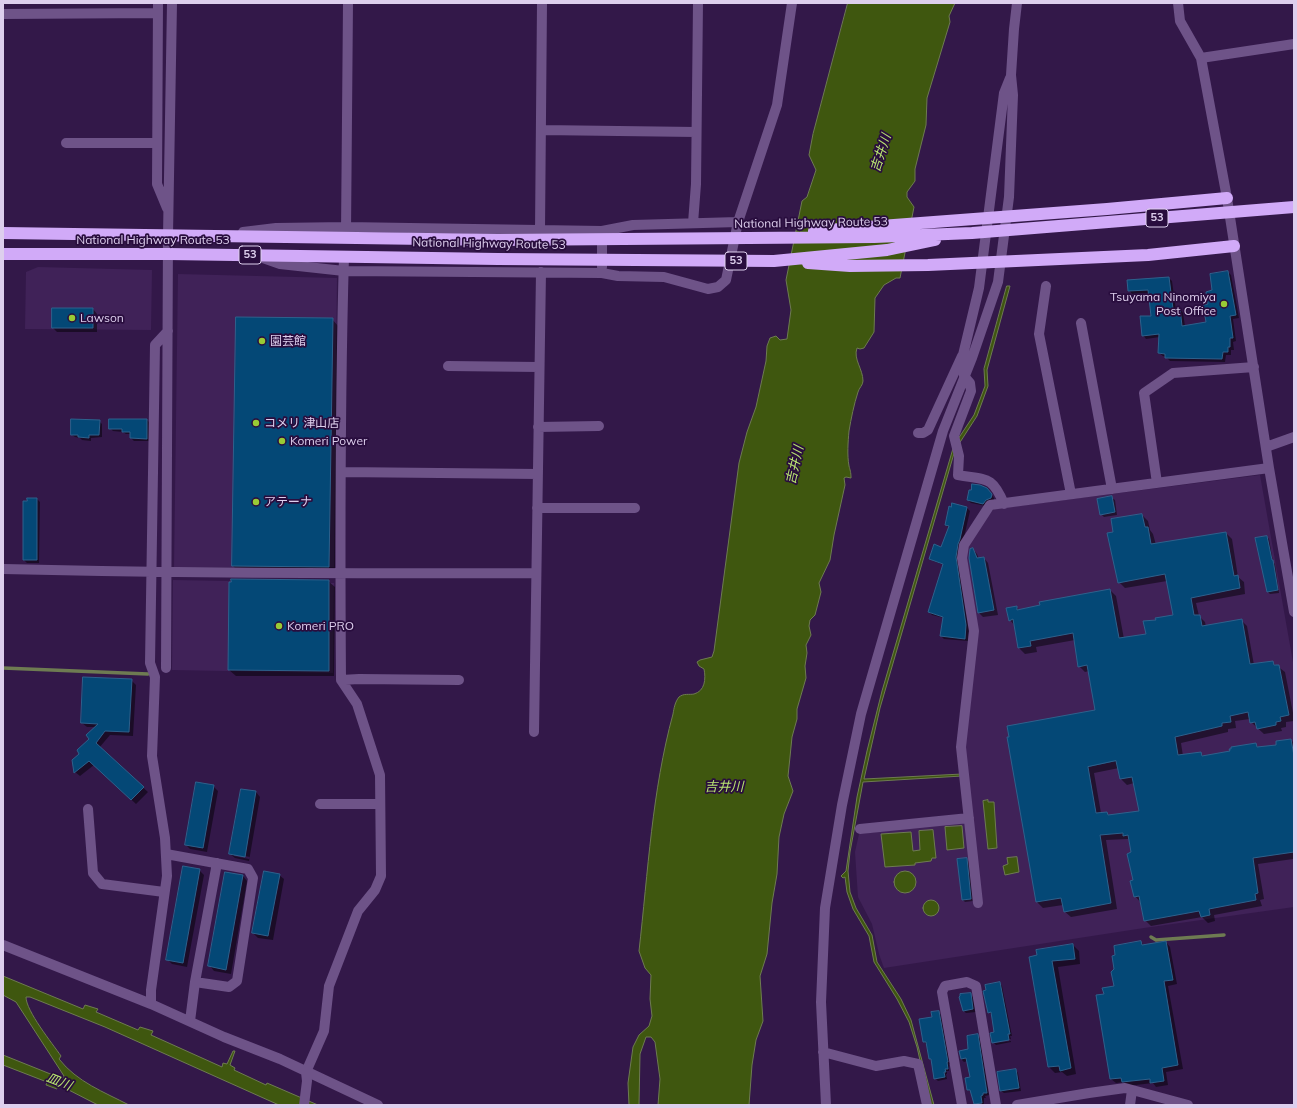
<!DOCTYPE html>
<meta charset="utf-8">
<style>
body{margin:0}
#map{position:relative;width:1297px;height:1108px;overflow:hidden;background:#331849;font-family:Mulish,sans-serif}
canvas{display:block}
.frame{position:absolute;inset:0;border:4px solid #ddcfed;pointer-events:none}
</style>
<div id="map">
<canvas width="1297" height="1108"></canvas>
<div class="frame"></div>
</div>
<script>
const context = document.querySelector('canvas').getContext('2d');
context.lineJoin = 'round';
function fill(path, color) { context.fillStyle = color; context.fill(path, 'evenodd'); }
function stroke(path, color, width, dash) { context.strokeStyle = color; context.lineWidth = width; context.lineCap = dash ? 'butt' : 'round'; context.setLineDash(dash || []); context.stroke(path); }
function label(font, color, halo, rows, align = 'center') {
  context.font = font + ' Mulish,"Noto Sans JP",sans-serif'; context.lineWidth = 3.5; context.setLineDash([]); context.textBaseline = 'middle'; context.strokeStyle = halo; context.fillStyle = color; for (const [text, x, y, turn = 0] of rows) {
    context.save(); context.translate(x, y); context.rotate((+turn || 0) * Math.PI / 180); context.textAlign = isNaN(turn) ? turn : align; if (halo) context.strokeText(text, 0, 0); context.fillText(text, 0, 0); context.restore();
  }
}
const built = new Path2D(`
 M38,267L152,270L151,330L25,329L26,272Z
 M178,274L337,278L334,567H174Z
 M1260,475L1294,668V907L1144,928L884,968L879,954L872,924L858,897L855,852L859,834L973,821L965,747L977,630L965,558L968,546L983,522L994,509Z
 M173,580L334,583L333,673L172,670Z`);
const water = new Path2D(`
 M848,3H955L949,16L950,22L927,98L926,125L915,169V181L907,192V197L914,207L900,278H896L884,285L875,298L874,332L864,348L860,349L857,348C853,359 863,369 863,381C863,385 859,388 858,392C854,404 851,419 849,431C848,442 847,455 849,466C850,470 851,472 851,478L846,477L844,478L845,485L834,535L830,560L819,583L821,592L815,615L810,620L809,626L811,635L806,645L807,653L805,666L806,678L797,709V719L792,737L790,757L788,776L793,791L784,814L779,837L777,874L772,903L767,954L760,976L763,1021L756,1040L752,1065L749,1105H658L660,1079L655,1042L651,1037H646L640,1054L639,1105H629L628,1083L633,1047L639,1035L649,1026L652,1016L650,999L651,975L645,968L639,951C648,872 652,791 673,714C674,708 675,702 679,697C684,693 689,695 694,694C705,691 706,679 704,669L699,666L697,662L700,660L712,657L714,651L739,463L747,432L756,407L766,361L767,346L770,338L776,336L780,340L787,339L791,310L786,280L802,201L807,197L816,170L809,155L813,134Z
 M1007,286H1010L987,370L988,386L977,416L955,450L880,708L864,779L962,774V776L863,782L850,852L848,871L850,892L856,908L872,935L877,962L901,999L911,1020L934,1105H930L917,1047L909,1022L897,999L874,962L869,936L853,909L847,892L845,877L843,878L841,876L846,871L857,797L867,751L882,691L954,445L974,415L985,386L984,369Z
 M988,800V802H994L997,848L988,849L983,801Z
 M962,826L964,848L947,850L945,827Z
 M933,830L936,858H932L931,861L915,863V865L885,867L881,834L911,832L913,851L920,850L919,831Z
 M1017,857L1019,872L1005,875L1003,866L1008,864L1007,858Z
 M894 882a11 11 0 1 1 22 0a11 11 0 1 1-22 0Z
 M923 908a8 8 0 1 1 16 0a8 8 0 1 1-16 0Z
 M3,976L83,1009L85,1005L98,1009L96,1012L138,1030L140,1027L153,1031L151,1035L222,1067L223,1063L227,1064L233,1051H235L230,1065L235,1068L234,1070L266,1085L267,1083L318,1105H279L105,1027L30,997H26C26,1011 52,1043 61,1056L59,1059C77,1082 104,1092 129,1105H98L59,1085L57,1089L46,1085L47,1082L3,1065V1055L63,1079L64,1076L16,1002L3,995Z`);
const shadow = new Path2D(`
 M1228,272L1231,275L1239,318L1233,319L1236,341L1233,342L1234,350H1231V355H1226L1225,362L1170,361L1166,357L1163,356L1159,353L1160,337L1146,339L1143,335L1152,317L1149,293L1132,294L1129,290L1169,278L1172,281L1176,310L1180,309L1183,313L1185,326L1207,322L1209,305L1213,291Z
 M93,309L97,314V332H57L53,328Z
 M332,319L338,326L335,573L239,572L233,566Z
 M147,420L150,423V441H134L131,438V434H126L123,432L113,431L110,428Z
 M99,421L102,424V437L91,438V441L82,440L80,438L75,437L72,435Z
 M984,487L994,498V501L986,506L971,503L968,500Z
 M1112,498L1115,500L1117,515L1104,517L1101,514Z
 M37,499L40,502L39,563H27L24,560Z
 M953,505L967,508L970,511L963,542L969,629L968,641L944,639L941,636L944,618L932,615L929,612L944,565L933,561L930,558L942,548L949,528L946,525Z
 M1142,515L1148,521L1150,530L1153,534L1156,545L1226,533L1232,539L1238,577L1244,582L1245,594L1196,603L1199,616L1205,622L1206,627L1241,620L1247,626L1254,665L1272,662L1285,672L1294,718V721L1286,722V727L1281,728L1282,731L1264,734L1251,722L1250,719L1235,721L1236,728L1228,729V732L1181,743L1183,756L1201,753L1204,757L1231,752L1255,744L1259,748L1278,746L1291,740L1294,743V864L1293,859L1258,864L1264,899L1260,900L1262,906L1214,915L1215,921L1208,923L1202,917L1151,926L1145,920L1141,903L1135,896L1132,852L1130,841L1128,839L1106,840L1117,909L1071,917L1064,911L1063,905L1043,908L1037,902L1096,710L1089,671L1085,672L1079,666L1075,640L1036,647L1037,652L1025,654L1019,648L1015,626L1010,620L1016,607L1020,610L1110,590L1116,596L1124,639L1147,635L1157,620L1174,615L1167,581L1125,588L1119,582L1114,533ZM1119,768L1121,779L1127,785L1134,783L1140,811L1110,816L1107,813H1101L1094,773Z
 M1267,537L1269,539L1273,562L1275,564L1279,593L1270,594L1268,592Z
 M973,549L977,554L979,559L984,558L988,563L998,615L983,617L979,613Z
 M328,581L335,587L334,676H236L229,670Z
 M131,680L136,685L133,736L110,735L99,748L148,792L136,804L94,765L80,776L75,772L73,760L80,755L90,739L95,727H87L82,723Z
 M213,786L218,791L207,852L190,849L186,845Z
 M242,790L256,792L260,797L249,861L235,858L230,854ZM234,854L250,857L249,859L234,856Z
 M966,859L969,861L973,901L965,902L963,900Z
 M199,870L204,875L187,967L172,964L167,959Z
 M279,875L284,879L273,940L258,938L253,933Z
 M243,876L247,881L231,974L214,971L210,966Z
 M1141,942L1144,945L1166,942L1170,947L1177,984L1168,986L1183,1069L1166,1072L1168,1085L1156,1087L1153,1083L1127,1086L1124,1082L1116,1083L1111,1079L1105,994L1116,987Z
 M1073,945L1079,951L1080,964L1058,967L1076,1074L1067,1076L1062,1072L1055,1073L1049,1067L1030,958Z
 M1000,983L1002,986L1012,1036H1010L1011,1039L994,1041L995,1033L992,1015L989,1012Z
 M970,994L973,997L976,1012L966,1013L963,1010Z
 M938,1012L941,1015L950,1064H949V1071H947V1074H946L947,1079L938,1081L935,1078L932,1061L930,1059L926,1044L924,1042L933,1017Z
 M977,1035L980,1038L989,1095L985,1096L986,1098H984V1105H976L971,1092L968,1090L971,1078L968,1061L964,1062L961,1059L960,1052L969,1050Z
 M1011,1041V1042L996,1045L994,1043Z
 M1016,1070L1018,1073L1021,1091L1004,1093L1001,1091Z`);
const stream = new Path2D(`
 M3,668L148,674
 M1151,937L1156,940L1224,935`);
const building = new Path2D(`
 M1228,271L1236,315L1230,316L1233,338H1230V347H1228V352H1223L1222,359L1165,358V354L1158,353L1159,334L1142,336L1140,316H1151L1148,290L1128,291L1127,280L1169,277L1173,309L1180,308L1182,326L1206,322L1203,305L1208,304L1206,292L1212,290L1210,274Z
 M52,308H93V328H52Z
 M236,317L333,318L329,567L232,566Z
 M71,419L100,420L99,435H89V438L78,437V435H71Z
 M109,419H147V439L130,438V432H122V429H109Z
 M972,484L980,485L987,488L992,494L991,498L986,500L983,504L967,500L969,490H971Z
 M1112,496L1115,512L1100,515L1097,499Z
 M27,498H37V560H23V501H27Z
 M952,503L967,507L960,539L958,544L956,557L966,625L965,639L940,636L943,617L928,612L943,564L929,559L934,544L941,547L949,526L945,525L949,506L951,507Z
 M1142,514L1145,527H1148L1151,544L1226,532L1234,576L1238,575L1240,588L1191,598L1194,615H1200L1202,626L1242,619L1250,664L1273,661L1274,665H1279L1289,715L1280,717L1281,721L1276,722V725L1257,729L1255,722L1250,723L1248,712L1230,716L1231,722L1222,723V726L1175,737L1178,755L1201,752L1202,756L1230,751L1229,749H1231V747L1256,743L1257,747L1276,745V741L1291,739L1294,756V852L1253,858L1258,893L1255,894L1256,900L1209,909L1210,915L1201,917L1199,911L1144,921L1139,896L1134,897L1130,881L1133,880L1127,854L1131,852L1128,835L1123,836V833L1100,835L1111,903L1064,912L1061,898L1036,902L1007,737H1009L1007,726L1095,710L1087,665L1078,667L1073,633L1030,641L1031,646L1018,648L1013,619L1009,621L1006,608L1017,606V610L1040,605L1039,602L1110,589L1119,638L1146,634L1143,621L1156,620L1155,618L1173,615L1165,574L1118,583L1107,533L1113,532L1111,519ZM1116,761L1120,779L1132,777L1139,811L1108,815L1107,812L1096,813L1088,767Z
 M1267,536L1272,560H1273L1278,590L1267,592L1255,538Z
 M973,548L977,558L984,557L994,610L978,613L969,558L970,549Z
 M231,579L329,580V671L228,670L229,582H231Z
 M83,677L132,679L129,732L105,731L96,743L144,787L131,800L89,761L74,773L72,760L79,754L77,750L89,739L86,735L98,724L81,723Z
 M196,782L214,785L203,848L185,845Z
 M241,789L256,791L245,857L229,854Z
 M967,858L971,899L962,900L957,859Z
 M183,866L200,869L183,963L166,960Z
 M264,871L280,874L268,936L252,933Z
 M225,872L243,875L226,970L208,966Z
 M1141,941L1142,945L1166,941L1173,980L1164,981L1178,1065L1162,1068L1164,1081L1150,1083V1079L1122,1082L1121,1078L1110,1079L1096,995L1104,994L1102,988L1114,986L1111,972L1114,969L1112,956L1115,955L1114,946Z
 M1073,944L1075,959L1052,961L1071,1068L1060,1071L1059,1066L1048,1067L1029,957L1037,955L1036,950Z
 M1000,982L1010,1034H1008L1009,1040L992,1043L990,1033L994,1032L991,1012L988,1013L983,991L986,990L985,985Z
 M971,993L973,1009L963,1011L959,997L960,996V994Z
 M939,1011L948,1062H947L948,1069H945L946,1072H944L945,1077L934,1079L931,1059H929L926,1042H923L919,1019L932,1017L931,1012Z
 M978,1034L987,1093H983V1095L981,1096L982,1103L974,1104L970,1090H967L965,1078L970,1077L966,1058L961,1059L959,1051L968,1049L967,1036Z
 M1016,1069L1019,1088L1000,1091L997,1072Z`);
const minor = new Path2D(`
 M158,3L157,184L167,208
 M1178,3L1180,21L1201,58L1227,198L1269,468L1294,612
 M3,14L158,13
 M1201,58L1294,44
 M541,130L696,132
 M66,143H157
 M693,223L696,184L698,3
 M540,230L542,3
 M243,232L276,228L346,227L602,231L633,225L738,222
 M346,232L348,3
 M602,233V267
 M260,257L280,264L344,271L602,273L618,276L664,277L708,289L718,287L726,280L738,222L777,105L792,3
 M1046,286L1039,334L1071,494
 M1081,323L1112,489
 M168,331L155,345L150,663L155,677L152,756L165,838L167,876L151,990V1004L224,1037L280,1059L378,1105
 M448,366L539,367
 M538,427L599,426
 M918,433H923L928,430L962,356
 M1266,447L1294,437
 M341,472L538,474
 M1157,483L1144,393L1173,373L1254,367
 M1004,504C992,475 986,480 958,475L959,456L954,436L971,391L970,383L964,376L963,355L979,288L1004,93L1010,78
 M537,508H635
 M3,569C181,573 358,574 536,573
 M166,668L168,235L172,3
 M341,680L359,679L459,680
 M534,732L541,272
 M320,804H379
 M88,809L93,873L102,884L164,892
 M860,829L969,818
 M166,854L248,869L253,878L237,981L229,987L195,982
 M978,903L961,747L974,631L962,558L964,545L990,505L1269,468
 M3,945L151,1004
 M190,1021L195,982L217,863
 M823,1052L876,1066L904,1061L918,1064L927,1105
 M304,1105L307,1081L306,1072L324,1031L329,986L358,911L375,890L381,876L380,775L357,704L341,680C340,539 340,397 344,256
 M826,1105L821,1002L825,908L842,805L861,714L943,431L972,358L998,282L1009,197L1013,95L1011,75L1014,29L1017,3
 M962,1105L942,992L945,986L967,982L976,986L996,1105
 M1017,1105L1089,1093L1125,1088L1188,1105
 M1130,1105L1132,1090`);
const highway = new Path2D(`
 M814,231L1107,209L1227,198
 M3,233L498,240L874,237L972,233L1294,207
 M3,254H169L498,259L774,261L887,250L935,240
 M808,263L850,266L928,265L1148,255L1234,246`);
const markers = [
 [1224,304,4,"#99cb35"],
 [72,318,4,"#99cb35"],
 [262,341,4,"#99cb35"],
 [256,423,4,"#99cb35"],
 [282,441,4,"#99cb35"],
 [256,502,4,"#99cb35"],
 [279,626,4,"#99cb35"]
];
const shields = [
 [1157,218,22],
 [250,255,22],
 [736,261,22]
];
const shieldNames = [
 ["53",1157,218],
 ["53",250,255],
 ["53",736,261]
];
const streetNames = [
 ["National Highway Route 53",811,223,-1],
 ["National Highway Route 53",153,240],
 ["National Highway Route 53",489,244,1]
];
const poiNames = [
 ["Tsuyama Ninomiya",1216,297,"right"],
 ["Post Office",1216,311,"right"],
 ["Lawson",80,318],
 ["園芸館",270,341],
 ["コメリ 津山店",264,423],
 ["Komeri Power",290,441],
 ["アテーナ",264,502],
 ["Komeri PRO",287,626]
];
const waterNames = [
 ["吉井川",881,153,-72],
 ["吉井川",795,465,-77],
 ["吉井川",724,787],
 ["皿川",59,1082,22]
];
fill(built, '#402258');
fill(water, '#3f570f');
stroke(water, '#6e7b52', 1);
fill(shadow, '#0007');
stroke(stream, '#6e7b52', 3.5);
fill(building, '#044876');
stroke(building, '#2e618c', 1);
stroke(minor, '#6e5388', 10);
stroke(highway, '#d1aaf8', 12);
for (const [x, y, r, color] of markers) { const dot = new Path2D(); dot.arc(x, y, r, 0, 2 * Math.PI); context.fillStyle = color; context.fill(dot); stroke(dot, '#290d3e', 1.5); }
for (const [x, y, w] of shields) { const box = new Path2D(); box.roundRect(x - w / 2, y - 9, w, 18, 3); context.fillStyle = '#290d3e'; context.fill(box); stroke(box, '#ddcfed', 1); }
label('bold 11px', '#ddcfed', null, shieldNames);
label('12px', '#ddcfed', '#290d3e', streetNames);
label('12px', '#ddcfed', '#290d3e', poiNames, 'left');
label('italic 13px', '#b9e671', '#290d3e', waterNames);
</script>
